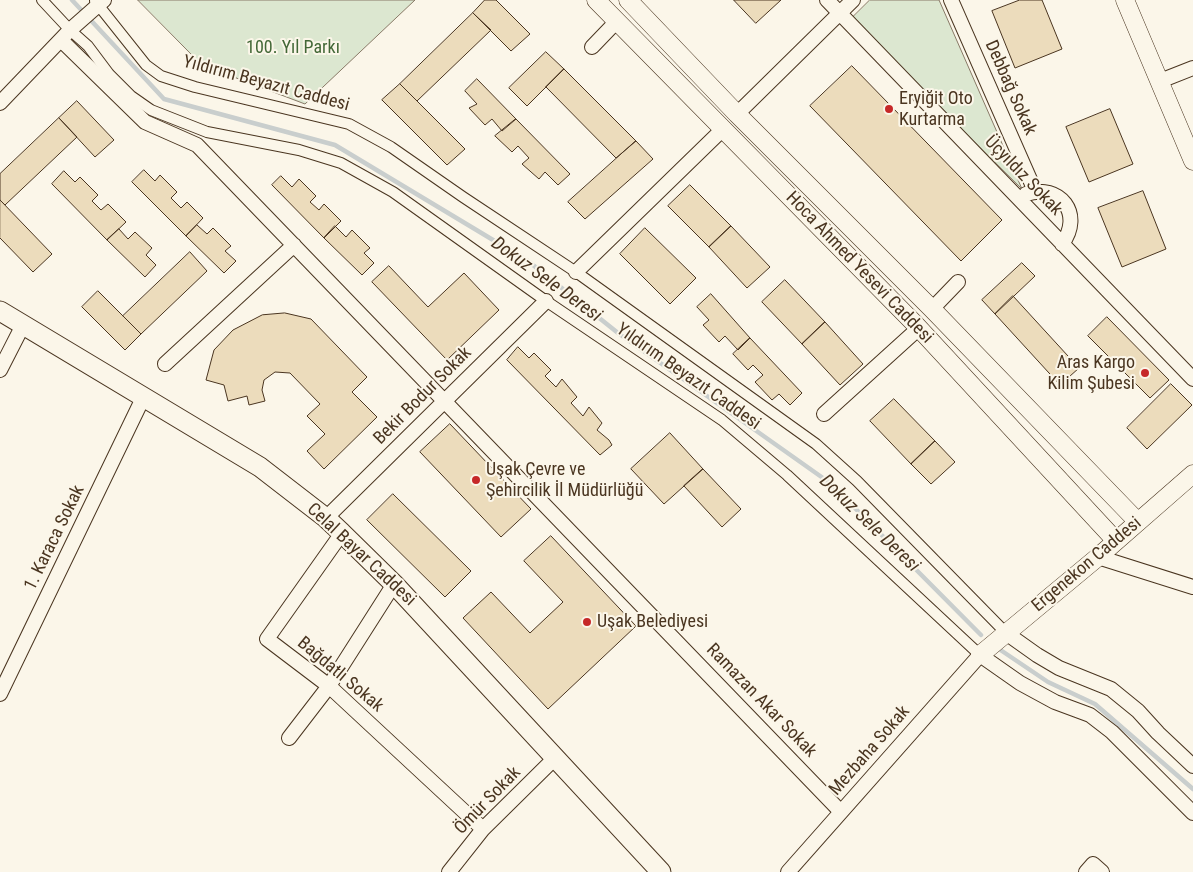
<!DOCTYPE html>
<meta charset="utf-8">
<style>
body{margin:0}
canvas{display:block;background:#fbf6e9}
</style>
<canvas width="1193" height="872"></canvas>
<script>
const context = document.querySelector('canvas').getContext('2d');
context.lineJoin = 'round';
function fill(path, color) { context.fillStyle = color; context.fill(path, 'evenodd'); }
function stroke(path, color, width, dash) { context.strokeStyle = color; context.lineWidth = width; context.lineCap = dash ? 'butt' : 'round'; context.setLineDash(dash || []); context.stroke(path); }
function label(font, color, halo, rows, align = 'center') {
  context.font = font + ' "Roboto Condensed",sans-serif'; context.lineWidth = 4; context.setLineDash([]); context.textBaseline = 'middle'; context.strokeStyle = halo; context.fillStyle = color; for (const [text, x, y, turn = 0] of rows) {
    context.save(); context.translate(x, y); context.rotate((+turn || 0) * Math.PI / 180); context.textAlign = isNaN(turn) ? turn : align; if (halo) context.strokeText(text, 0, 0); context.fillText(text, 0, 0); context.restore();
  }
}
const green = new Path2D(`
 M138,0H415L305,104L202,65Z
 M870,0H939L1022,189L850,20Z`);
const stream = new Path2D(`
 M72,0L164,99L335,145L528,261L618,333L830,483L981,635
 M999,649L1048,682L1095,704L1193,789`);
const building = new Path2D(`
 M485,0H496L530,34L511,51L473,13Z
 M734,0H781L756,23Z
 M1020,0H1042L1062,49L1015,68L992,11Z
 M473,13L491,30L417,101L400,84Z
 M546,52L564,69L527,106L509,88Z
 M852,66L1002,220L961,261L810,106Z
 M564,69L636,141L616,158L546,87Z
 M477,79L516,119L502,131L492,119L485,125L469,108L477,104L465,91Z
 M400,84L465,149L447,165L382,100Z
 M77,101L114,140L95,157L59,118Z
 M1110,109L1133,164L1089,182L1066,127Z
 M59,118L77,137L5,205L0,200V174Z
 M516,119L570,174L558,185L545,172L539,179L522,164L529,158L518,146L512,152L495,136Z
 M636,141L653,159L585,219L568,202Z
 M144,170L155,181L160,175L177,192L171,198L181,208L187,202L203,218L186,236L132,182Z
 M64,171L75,182L80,177L98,195L92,201L101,210L108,204L126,222L107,240L52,184Z
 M281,176L292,187L299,179L316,196L310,202L319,210L324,204L341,221L324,238L272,185Z
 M690,185L731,226L709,247L668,206Z
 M1143,191L1166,249L1122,267L1098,208Z
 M0,200L52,254L33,272L0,238Z
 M197,225L207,234L213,228L231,246L225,251L236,261L224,273L186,236Z
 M335,226L346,237L352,230L370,248L364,253L374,263L362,275L324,238Z
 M731,226L770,267L747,288L709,247Z
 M645,228L696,278L670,304L620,254Z
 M119,229L128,239L135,232L152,248L146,255L156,265L145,277L107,240Z
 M190,252L207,271L141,334L123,316Z
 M1022,263L1035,276L995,314L982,300Z
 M389,266L428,307L464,273L499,310L447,360L372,282Z
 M785,280L825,322L802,344L762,302Z
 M98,291L141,334L125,350L82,307Z
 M711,294L750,338L738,350L725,336L719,342L703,325L709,320L697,307Z
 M1013,296L1079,368L1060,385L995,314Z
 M285,313L311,319L367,377L352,392L377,417L324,469L307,451L325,434L307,416L320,404L290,373L275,372L264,380L262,390L265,401L249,405L247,396L228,401L224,385L206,380L214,350L233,330L262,315Z
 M1107,317L1169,380L1150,398L1088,336Z
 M825,322L863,364L840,385L802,344Z
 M750,338L802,393L790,405L779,394L772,400L755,382L763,375L753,365L748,370L733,354Z
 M518,347L529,358L534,353L551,370L545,376L556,387L562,379L577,397L571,403L583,416L589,407L602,423L597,430L609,440L612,445L600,455L507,360Z
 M1171,384L1192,405L1147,449L1127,428Z
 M894,399L935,441L911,464L870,421Z
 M450,424L531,509L501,537L420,452Z
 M670,433L703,469L664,504L631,469Z
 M935,441L955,462L931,484L911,464Z
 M703,469L741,509L722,527L684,486Z
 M393,494L471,571L445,597L367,520Z
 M551,536L636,626L548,709L463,618L491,592L530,633L563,602L524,561Z`);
const pedestrian = new Path2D(`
 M42,0L70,30L88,46L109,74L131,96L151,110L207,132L299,150L341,163L393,192L546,301L722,420L787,475L980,655
 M95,1L146,65L161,76L195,87L349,124L391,147L463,197L576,272L816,444L857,481L1006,633`);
const minor = new Path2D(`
 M827,0L1193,379
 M951,0L1035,191
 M61,40L145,122L197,145L841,812
 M592,47L617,21
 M1160,81L1193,68
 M0,103L70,30L104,0
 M737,114L853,0
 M1026,194C1060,183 1084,214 1062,244
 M576,272L723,129
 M932,309L958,282
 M165,364L294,245
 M0,370L23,325
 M824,414L919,328
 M326,518L546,301
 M342,533L267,639L329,686L483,829
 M1098,557L1193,587
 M1006,633L1037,655L1059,668L1111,689L1138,711L1158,733L1193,766
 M0,694L143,398
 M289,738L329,686L394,584
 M449,872L483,829L556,757
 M788,872L980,655L1020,683L1055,702L1090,715L1112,732L1193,813
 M1086,872L1093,864L1102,872`);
const tertiary = new Path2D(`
 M596,0L916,325L1116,541
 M628,0L737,114L932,309L1138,522
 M1125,0L1193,161
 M980,655L1098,557L1193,474`);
const secondary = new Path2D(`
 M0,311L260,467L326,518L342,533L394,584L661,872`);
const markers = [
 [889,109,5,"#c62828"],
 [1145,373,5,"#c62828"],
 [476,480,5,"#c62828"],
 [587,622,5,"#c62828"]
];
const parkNames = [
 ["100. Yıl Parkı",293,48]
];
const streetNames = [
 ["Yıldırım Beyazıt Caddesi",266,84,15],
 ["Debbağ Sokak",1010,88,66],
 ["Üçyıldız Sokak",1023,176,46],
 ["Hoca Ahmed Yesevi Caddesi",859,268,46],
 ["Yıldırım Beyazıt Caddesi",688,377,35],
 ["Bekir Bodur Sokak",423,396,-45],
 ["1. Karaca Sokak",55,538,-64],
 ["Celal Bayar Caddesi",361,555,43],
 ["Ergenekon Caddesi",1087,565,-40],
 ["Bağdatlı Sokak",340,675,40],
 ["Ramazan Akar Sokak",761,701,46],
 ["Mezbaha Sokak",870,751,-49],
 ["Ömür Sokak",488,801,-46]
];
const poiNames = [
 ["Eryiğit Oto",899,99],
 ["Kurtarma",899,120],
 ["Aras Kargo",1135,363,"right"],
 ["Kilim Şubesi",1135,384,"right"],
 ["Uşak Çevre ve",486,470],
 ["Şehircilik İl Müdürlüğü",486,491],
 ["Uşak Belediyesi",597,622]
];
const waterNames = [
 ["Dokuz Sele Deresi",546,280,36],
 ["Dokuz Sele Deresi",869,524,44]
];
fill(green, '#dce7d0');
stroke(green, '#887966', 1);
stroke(stream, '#c9cecd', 4.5);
fill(building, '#ecdcbc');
stroke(building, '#4a3520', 1);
stroke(pedestrian, '#4a3520', 12);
stroke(minor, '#4a3520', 16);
stroke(tertiary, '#4a3520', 19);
stroke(secondary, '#4a3520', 21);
stroke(pedestrian, '#fbf6e9', 10);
stroke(minor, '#fbf6e9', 14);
stroke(tertiary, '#fbf6e9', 18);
stroke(secondary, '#fbf6e9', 19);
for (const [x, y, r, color] of markers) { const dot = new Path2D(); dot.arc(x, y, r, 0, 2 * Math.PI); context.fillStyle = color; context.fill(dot); stroke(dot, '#fbf6e9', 2); }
label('18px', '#436837', '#fbf6e9', parkNames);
label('18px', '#4a3520', '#fbf6e9', streetNames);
label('18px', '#4a3520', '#fbf6e9', poiNames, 'left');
label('italic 19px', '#4a3520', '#fbf6e9', waterNames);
</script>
